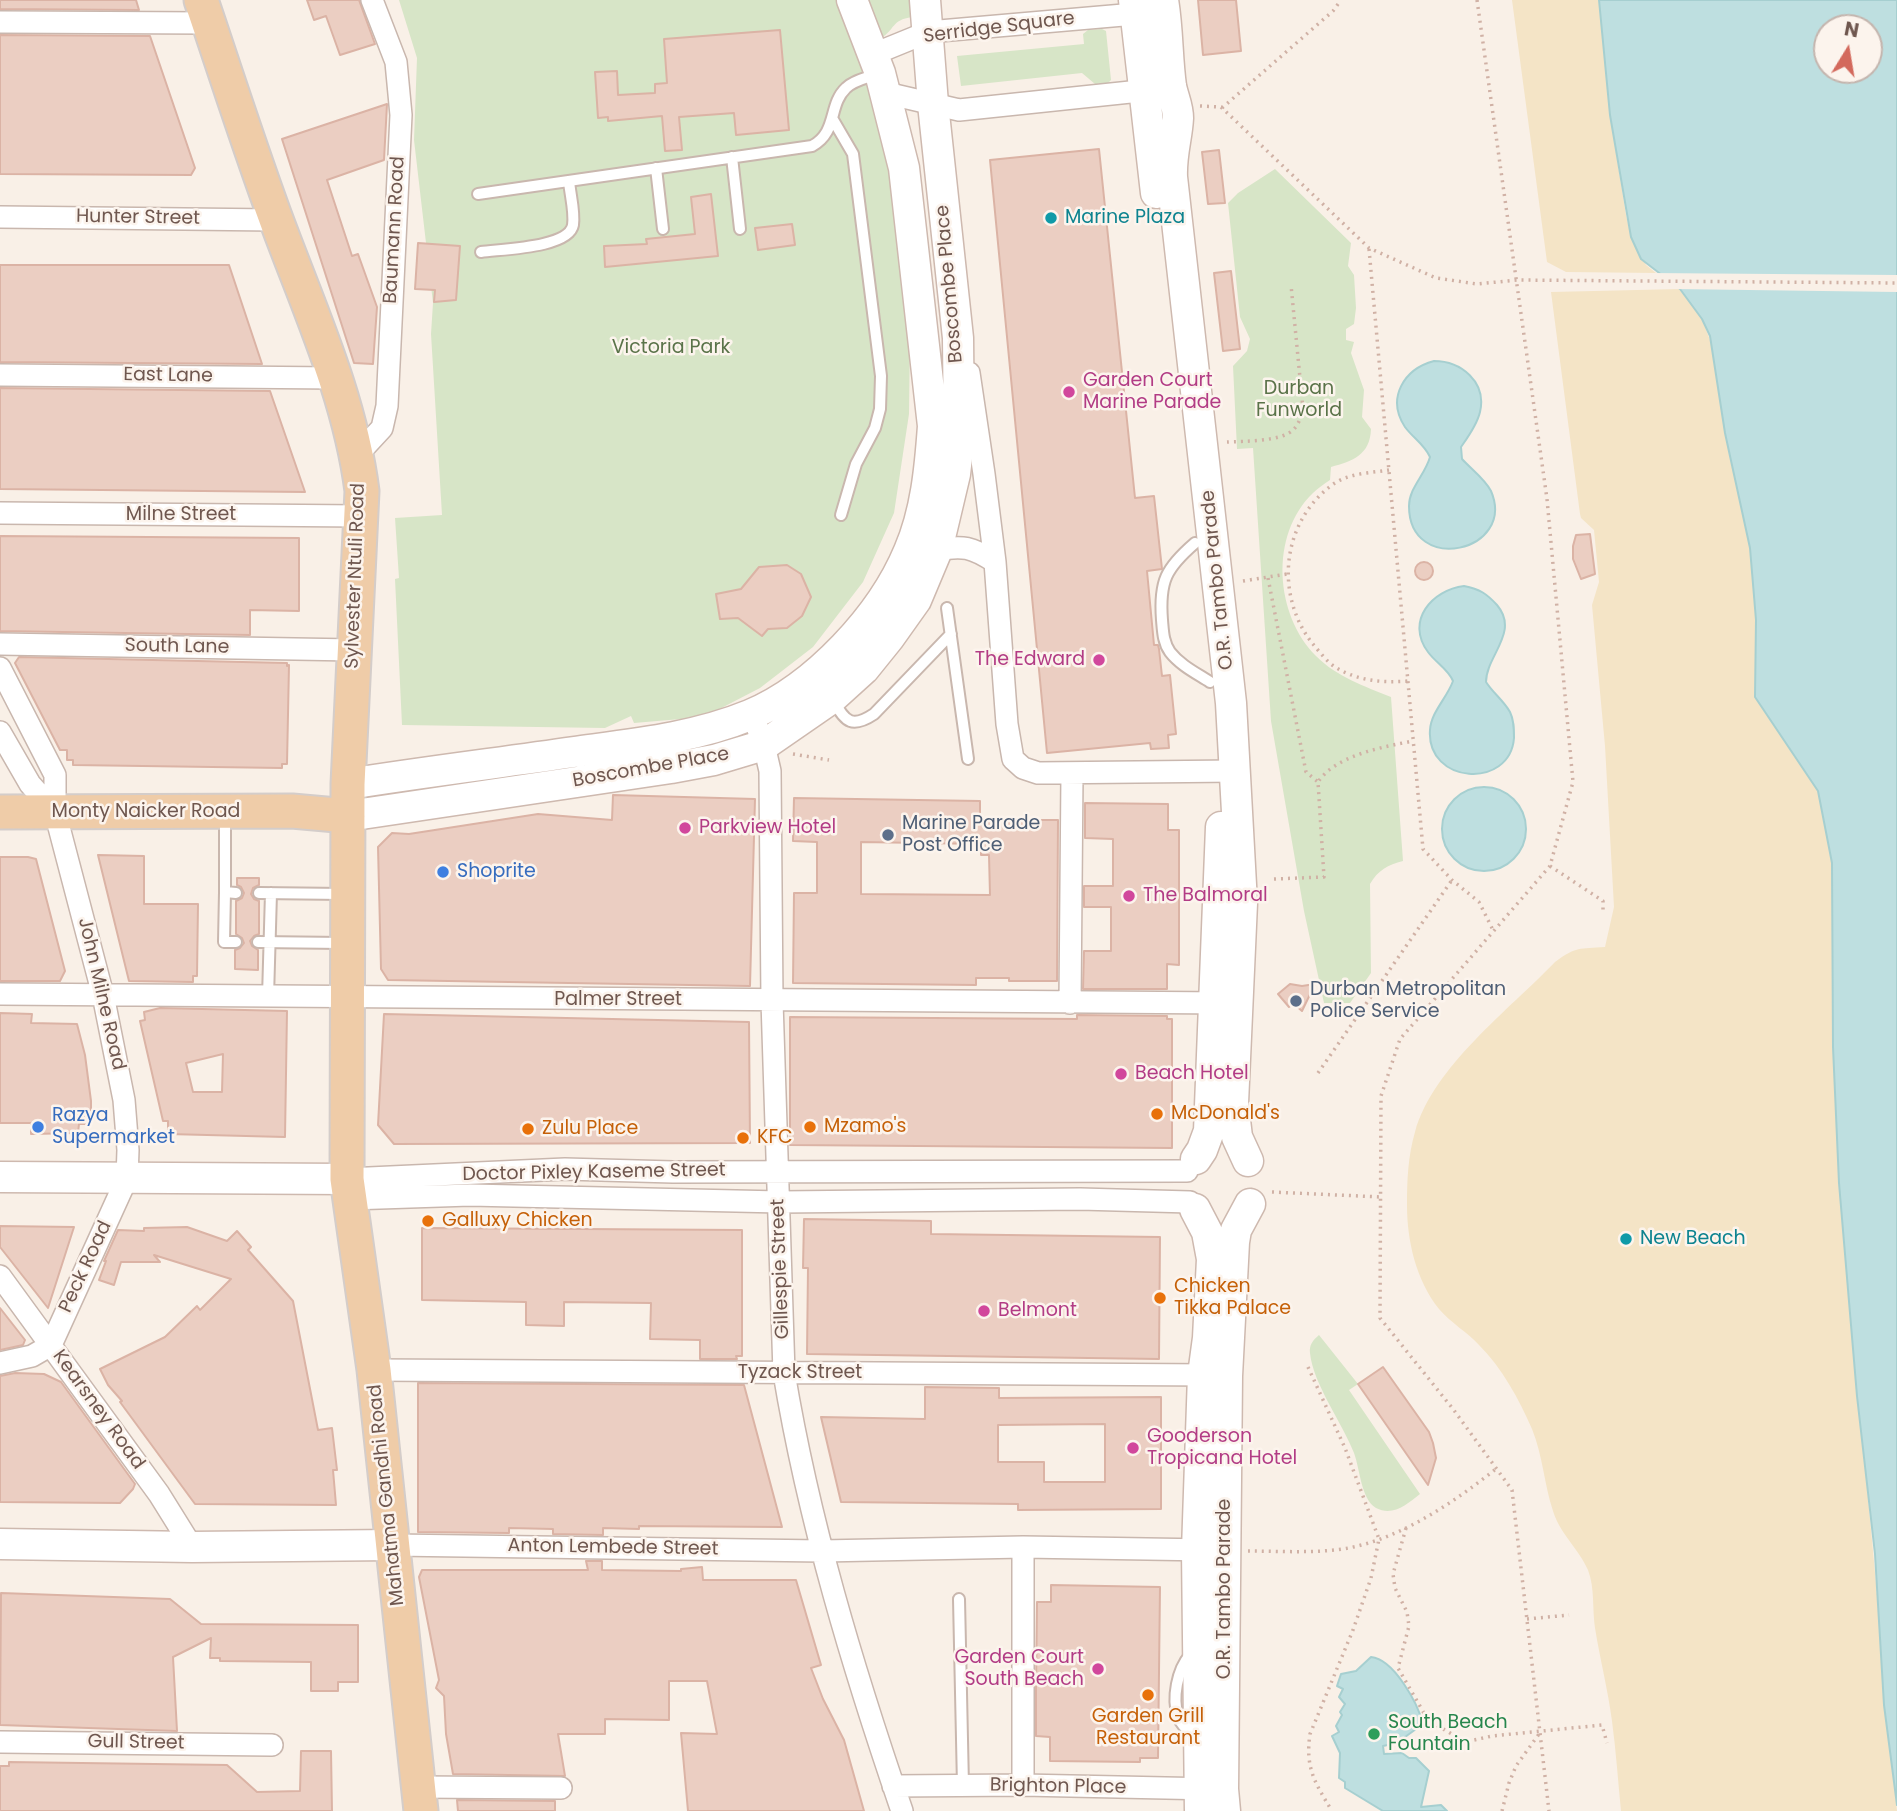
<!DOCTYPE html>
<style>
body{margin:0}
#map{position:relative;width:1897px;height:1811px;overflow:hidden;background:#f9f0e7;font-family:Poppins,sans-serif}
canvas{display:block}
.north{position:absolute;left:1813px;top:14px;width:70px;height:70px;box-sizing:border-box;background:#fcf4ed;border:2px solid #c4b5ae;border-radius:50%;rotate:11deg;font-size:19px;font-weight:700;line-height:28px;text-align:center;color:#6f574f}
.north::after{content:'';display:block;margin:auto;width:24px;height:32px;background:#d3695c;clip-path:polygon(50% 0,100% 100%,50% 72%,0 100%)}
</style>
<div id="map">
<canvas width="1897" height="1811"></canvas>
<div class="north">N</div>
</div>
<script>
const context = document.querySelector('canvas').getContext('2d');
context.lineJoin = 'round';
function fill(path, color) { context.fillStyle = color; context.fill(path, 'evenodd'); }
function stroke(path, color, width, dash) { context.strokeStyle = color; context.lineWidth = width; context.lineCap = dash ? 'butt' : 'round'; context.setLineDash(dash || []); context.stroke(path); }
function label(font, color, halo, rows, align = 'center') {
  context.font = font + ' Poppins,sans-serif'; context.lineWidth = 5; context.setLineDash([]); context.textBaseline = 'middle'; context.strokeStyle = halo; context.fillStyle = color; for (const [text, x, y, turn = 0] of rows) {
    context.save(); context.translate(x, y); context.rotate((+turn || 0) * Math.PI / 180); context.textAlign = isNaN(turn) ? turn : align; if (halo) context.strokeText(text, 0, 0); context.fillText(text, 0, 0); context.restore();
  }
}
const green = new Path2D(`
 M399,0H843L890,153L910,337L909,414L894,513L863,582L813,647L760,688L704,717L634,723L631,716L605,728L402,725L395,579L399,578L395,518L442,515L431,334L433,303L414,140L417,58Z
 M867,0H910L912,17C891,20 895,30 881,38Z
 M1102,29L1106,31L1111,80L1108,83L1095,84L1082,73L961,86L957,56L1084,44L1083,34L1088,30Z
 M1275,169L1351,243L1348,266L1354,275L1356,308L1354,324L1346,329V340L1354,342L1351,353L1364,390L1362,417L1371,429C1370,455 1353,461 1331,467L1330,480C1324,484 1318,488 1313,493C1269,535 1275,615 1316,656C1337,677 1364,686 1391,697L1403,861C1388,865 1378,870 1370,884L1371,973L1350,1003H1324L1304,911L1271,721L1253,448L1237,449L1233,366L1247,351L1250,339L1240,317L1228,203L1238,193Z
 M1319,1335L1358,1384L1349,1390L1420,1494C1407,1504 1393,1517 1376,1508C1361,1499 1360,1469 1354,1453C1343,1424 1313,1384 1310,1353C1309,1345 1313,1340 1319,1335Z`);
const sand = new Path2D(`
 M1512,0H1599L1610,115L1626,215L1631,237L1646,265L1656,273L1566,272L1547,262Z
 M1680,289L1702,319L1713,348L1725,433L1750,548L1756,620L1755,697L1818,791L1832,863L1833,1047L1839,1183L1897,1811H1621C1618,1781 1616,1751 1612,1721C1608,1690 1600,1659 1595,1628C1592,1609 1595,1588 1588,1570C1579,1549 1560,1534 1553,1511C1544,1484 1543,1456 1532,1429C1519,1399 1502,1368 1479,1345C1467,1332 1451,1323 1439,1309C1416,1280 1407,1241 1407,1205C1407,1180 1408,1156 1415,1132C1433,1067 1509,1010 1555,962C1577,946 1579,949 1605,947L1614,907L1605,746L1592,605L1599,582L1594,530L1581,518L1580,514L1551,292Z`);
const water = new Path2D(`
 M1599,0H1897V1805L1884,1705L1875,1554L1857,1396L1839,1183L1833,1047L1832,863L1818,791L1755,697L1756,620L1750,548L1725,433L1710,336L1702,319L1680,289L1641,259L1631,237L1610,115ZM1827,28H1869V70H1827Z
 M1434,361C1461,361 1487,382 1480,412C1477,425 1468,437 1461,447L1462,459C1471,469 1485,479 1491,491C1517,552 1409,576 1409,506C1409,488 1425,475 1430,457C1424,444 1413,438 1405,427C1386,398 1404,369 1434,361Z
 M1464,586C1480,589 1487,594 1497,605C1520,632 1486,656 1486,682C1493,693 1504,701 1510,712C1514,720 1514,729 1514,738C1510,790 1426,784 1430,730C1431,712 1447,698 1453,681C1448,669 1436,663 1428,652C1405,621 1432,590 1464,586Z
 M1442 829a42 42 0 1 1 84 0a42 42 0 1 1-84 0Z
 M1371,1657C1394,1659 1418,1704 1423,1724L1405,1737L1402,1742L1383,1746L1384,1754L1402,1753L1409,1758H1416L1429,1771L1421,1807L1441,1805L1447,1811H1383L1345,1788V1782L1339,1778L1340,1753L1332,1736L1339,1732L1336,1726L1342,1715L1340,1712L1345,1704L1339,1697L1343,1689L1337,1686L1341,1674L1356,1671Z`);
const pier = new Path2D(`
 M1650,273L1897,275V292L1674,289Z`);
const building = new Path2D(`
 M0,0H136L139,10L0,9Z
 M307,0H359L375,44L340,55L326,16L314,20Z
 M1198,0H1236L1241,51L1203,55Z
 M780,30L789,130L736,135L734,113L679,117L682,150L665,151L662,116L608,121V117L598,118L595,72L617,71L618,95L655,93V84L667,83L664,39Z
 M0,35L150,36L195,168L191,175L0,174Z
 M387,104L384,160L327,180L352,256L358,254L377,307L373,364L354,363L282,139Z
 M1099,149L1135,498L1154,496L1162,569L1147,571L1154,645H1158L1159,649L1162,676L1170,675L1176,734L1168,735L1169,748L1151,749L1150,743L1047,753L990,160Z
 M1219,150L1225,203L1208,204L1202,152Z
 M711,194L718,256L605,267L604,246L647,244L646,239L695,234L691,197Z
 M792,224L795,245L758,250L755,228Z
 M418,243L460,246L456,300L434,302L435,290L415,289Z
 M0,265H229L262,364L0,362Z
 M1231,271L1240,349L1223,351L1214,273Z
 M0,388L270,391L305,492L0,489Z
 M1590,534L1595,574L1581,579L1573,559V546L1576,535Z
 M0,536L299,538V611L250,610V635L0,631Z
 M1415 571a9 9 0 1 1 18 0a9 9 0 1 1-18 0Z
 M787,565L801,574L811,597L802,616L787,628L768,629L762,636L738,618L720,619L716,594L741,589L759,567Z
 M19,657L287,663V666L289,665L287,764H282V768L73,765V760H67V750H60L15,663Z
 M613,795L755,799L750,986L388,980L381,969L378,847L392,833L409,834L538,814L612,820Z
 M794,798L980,801V820H1058L1057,981H1009V978H976V985L793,983L794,893H817V842L793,841ZM861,842L981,844V855H989L990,895L861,894Z
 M1085,803L1168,804V830H1179V965L1167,964V989H1083L1084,951H1111V907H1084V886H1113V839L1085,838Z
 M98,855L144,856V904H198L197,976H193V982L129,981Z
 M0,857H28L36,859L65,971L60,981H0Z
 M237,878H259V885L253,888L251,894L254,899L259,901V934L254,936L250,941L252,946L258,950V970L235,969V950L240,948L244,943L242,938L236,934V901L242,898L244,893L241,887L237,885Z
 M1290,984L1302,986L1315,984L1302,1011L1294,1004L1289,1007L1278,994Z
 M160,1008L287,1011L285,1137L168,1134V1121H163L140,1021L145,1020L144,1012ZM223,1054L222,1092H193L186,1063Z
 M0,1013L32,1014L31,1023L77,1024L85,1055L91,1101V1124H79L78,1133L31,1134V1123H0Z
 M384,1014L749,1022L750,1143L394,1144L378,1125Z
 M1077,1015L1167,1016V1019H1172V1148L790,1145V1017L1077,1019Z
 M804,1219L931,1221V1234L1160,1237L1159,1359L807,1354L808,1268H803Z
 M0,1226L74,1227L48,1308L0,1247Z
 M187,1227L227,1241L237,1231L251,1247L248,1250L293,1301L318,1430L332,1428L337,1470H333L336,1505L195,1504L120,1402L122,1401L108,1385L100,1369L165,1337L197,1306L200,1310L231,1279L154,1255L160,1262H121L114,1285L99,1280L106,1261H104L118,1230L144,1231V1228Z
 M422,1228L742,1230V1356H736L737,1359H700V1340L650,1339L651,1303L564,1302V1326L526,1325V1302L422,1300Z
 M0,1308L25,1340L23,1345L0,1350Z
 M1383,1367L1429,1432L1433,1443L1436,1458L1428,1485L1358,1384Z
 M15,1373L44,1374L61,1382L135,1484L133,1489L120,1503L0,1502V1376Z
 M418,1383L744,1385L782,1527L639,1526V1529L603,1528V1535L553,1534V1529L509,1528V1533L418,1532Z
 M925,1387L999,1388V1398L1161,1397V1509L1018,1510V1504L841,1502L821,1417L925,1419ZM1105,1424V1482H1044V1462H998V1425Z
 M586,1561H602V1570L681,1571V1569L702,1567L703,1580H796L821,1665L811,1668L823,1699L844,1740L864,1811H688L681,1733L717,1734L707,1681H669V1720L605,1719V1734H558L565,1776L453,1774L446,1734L444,1696L436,1688L439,1680L419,1577L422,1570H588Z
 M1051,1585L1160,1587L1158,1758H1140V1762L1050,1761V1737L1036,1736V1689L1037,1602H1051Z
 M1,1593L170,1599L201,1624L358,1625V1682H338V1691H311V1662L220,1661V1658H210L211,1638L173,1657L177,1731L0,1725Z
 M301,1751H331L332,1811H0V1766H9V1762L227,1765L257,1792L300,1791Z
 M457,1800L555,1801V1811H458Z`);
const path = new Path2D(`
 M1477,0L1547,499L1573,782L1550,866L1400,1039L1381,1096L1380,1318L1453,1409L1512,1490L1549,1811
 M1200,106L1221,107L1369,248L1436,278L1477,284L1517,280L1897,283
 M1222,108L1333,11L1341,0
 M1369,249L1423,849L1452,880L1479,902L1493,930
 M1227,442C1244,441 1282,442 1294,429C1299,424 1301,416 1303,409L1291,285
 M1389,470C1370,473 1348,473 1332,485C1281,523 1275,595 1312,643C1319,651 1326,661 1335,667C1358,681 1382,683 1408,681
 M1268,578L1306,772L1318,782
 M1243,581L1287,574
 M793,754L829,760
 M1550,866L1603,901V911
 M1274,879L1324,877L1318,782C1336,755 1383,747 1413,741
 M1318,1073L1452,880
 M1272,1192L1381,1197
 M1308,1367L1345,1448L1379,1539L1371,1578L1353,1630L1310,1734C1305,1768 1315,1783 1332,1811
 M1406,1528L1393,1574L1395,1588L1407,1612L1409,1626L1398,1668L1428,1720L1465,1742L1492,1736L1602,1725L1607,1743
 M1248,1551C1276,1551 1306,1553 1335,1550C1393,1544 1452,1504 1497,1468
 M1527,1619L1569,1615
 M1502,1811L1509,1783L1516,1766L1539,1734`);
const lane = new Path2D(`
 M832,118L853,154L881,376L880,409L875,428L856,464L841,515
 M732,157L740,229
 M656,168L663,229
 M478,194L812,146C838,132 828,105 846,88C854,80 867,78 877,74
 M481,252C501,249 569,248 573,225C575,212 570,194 569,181
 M1195,543C1166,568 1159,581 1162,620C1163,631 1163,642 1170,652C1180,665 1196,673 1210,682
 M947,608L968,759
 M834,701C845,723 853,728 874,714L951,634
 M225,816V892L236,893
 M225,892L224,942H236
 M259,893L344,894
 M258,942L343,943
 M268,997L271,893
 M959,1599L963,1786
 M1190,1655C1177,1670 1172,1698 1178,1717C1181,1724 1187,1730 1193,1735`);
const street = new Path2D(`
 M0,22L209,23
 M874,54L928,32L1135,14L1150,15
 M886,93L959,110L1159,89
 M0,217L276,220
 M969,373L984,474L995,562L1007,724L1013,759L1023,768L1038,773L1236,771
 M0,375L336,378
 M357,455L382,428L387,406L401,115L396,62L372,0
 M0,513L362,516
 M937,550C963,545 972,547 995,562
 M0,644L354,650
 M0,668L55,775V812L103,995L124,1100L128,1150L127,1178L51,1345L32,1356L0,1363
 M752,714L764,745L770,771L772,1001L784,1373C809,1523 853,1668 902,1811
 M0,732L30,784L55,812
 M0,994L1228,1003
 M1070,1003L1072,774
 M347,1179L565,1169L673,1172L1187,1171
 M350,1199L470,1195L780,1202L1080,1199L1190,1202
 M0,1276L159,1494L192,1547
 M374,1370L1214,1375
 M393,1545L822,1551L1023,1547L1209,1550
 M1023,1547V1785
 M0,1742L272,1745
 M893,1786L1023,1785L1213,1789
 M417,1787L561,1788`);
const secondary = new Path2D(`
 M1134,0L1156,193
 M1163,0C1168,29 1167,58 1171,86C1173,97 1178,106 1178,118C1177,138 1171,154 1172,177L1231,703L1242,903L1233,1103L1237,1137L1248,1161
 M348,784C423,772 498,763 574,752C633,744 694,738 750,715C816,687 882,616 909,551C926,512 930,468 933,426L904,168L880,73L852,0
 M348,816L671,768L714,760L764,745L832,698L864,669L889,638L916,600L937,550L955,474L959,439L958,338L933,104L925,0
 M1196,1159L1202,1150L1209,1131L1221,827
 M0,1177L347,1179
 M1195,1209L1207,1232L1212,1259L1208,1338L1203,1375L1197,1550L1200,1811
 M0,1544L192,1547L393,1545
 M1225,1811L1223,1789L1227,1376L1234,1242L1236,1230L1250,1204`);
const primary = new Path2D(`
 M201,0C226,74 250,149 277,222C310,311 350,397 362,491L348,784L347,1179L374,1370L421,1811
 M0,812L292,811L348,816`);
const markers = [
 [1051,218,7,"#0f9aa8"],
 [1069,392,7,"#d1479c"],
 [1099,660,7,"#d1479c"],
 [685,828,7,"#d1479c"],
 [888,835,7,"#5c6f8a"],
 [443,872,7,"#3f7fe0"],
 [1129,896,7,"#d1479c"],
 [1296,1001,7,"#5c6f8a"],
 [1121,1074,7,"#d1479c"],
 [1157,1114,7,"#e8710a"],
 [38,1127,7,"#3f7fe0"],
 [810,1127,7,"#e8710a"],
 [528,1129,7,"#e8710a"],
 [743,1138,7,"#e8710a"],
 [428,1221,7,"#e8710a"],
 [1626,1239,7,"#0f9aa8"],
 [1160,1298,7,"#e8710a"],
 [984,1311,7,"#d1479c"],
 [1133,1448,7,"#d1479c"],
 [1098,1669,7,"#d1479c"],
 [1148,1695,7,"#e8710a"],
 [1374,1734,7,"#2e9e5b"]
];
const streetNames = [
 ["Serridge Square",999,28,-7],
 ["Hunter Street",138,218,1],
 ["Baumann Road",395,230,-87],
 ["Boscombe Place",950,284,-95],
 ["East Lane",168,376,1],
 ["Milne Street",181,515],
 ["Sylvester Ntuli Road",356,576,-88],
 ["O.R. Tambo Parade",1218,580,-96],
 ["South Lane",177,647,1],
 ["Boscombe Place",651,768,-10],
 ["Monty Naicker Road",146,812],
 ["John Milne Road",101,994,77],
 ["Palmer Street",618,1000],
 ["Doctor Pixley Kaseme Street",594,1173,-1],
 ["Peck Road",86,1267,-65],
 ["Gillespie Street",781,1269,-92],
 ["Tyzack Street",800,1373],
 ["Kearsney Road",98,1410,54],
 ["Mahatma Gandhi Road",387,1495,-96],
 ["Anton Lembede Street",613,1548,1],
 ["O.R. Tambo Parade",1225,1589,-90],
 ["Gull Street",136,1743,1],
 ["Brighton Place",1058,1787,1]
];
const cultureNames = [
 ["Marine Plaza",1065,218],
 ["New Beach",1640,1239]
];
const parkNames = [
 ["Victoria Park",671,348],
 ["Durban",1299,389],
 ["Funworld",1299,411]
];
const hotelNames = [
 ["Garden Court",1083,381],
 ["Marine Parade",1083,403],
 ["The Edward",1085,660,"right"],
 ["Parkview Hotel",699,828],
 ["The Balmoral",1143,896],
 ["Beach Hotel",1135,1074],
 ["Belmont",998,1311],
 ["Gooderson",1147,1437],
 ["Tropicana Hotel",1147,1459],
 ["Garden Court",1084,1658,"right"],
 ["South Beach",1084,1680,"right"]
];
const serviceNames = [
 ["Marine Parade",902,824],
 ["Post Office",902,846],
 ["Durban Metropolitan",1310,990],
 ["Police Service",1310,1012]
];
const shopNames = [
 ["Shoprite",457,872],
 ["Razya",52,1116],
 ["Supermarket",52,1138]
];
const foodNames = [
 ["McDonald's",1171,1114],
 ["Mzamo's",824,1127],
 ["Zulu Place",542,1129],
 ["KFC",757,1138],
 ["Galluxy Chicken",442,1221],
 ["Chicken",1174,1287],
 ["Tikka Palace",1174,1309],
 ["Garden Grill",1148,1717,"center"],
 ["Restaurant",1148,1739,"center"]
];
const leisureNames = [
 ["South Beach",1388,1723],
 ["Fountain",1388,1745]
];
fill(green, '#d7e5c7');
fill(sand, '#f4e4c6');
fill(water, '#bedfe0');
stroke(water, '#a6cfd0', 2);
fill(pier, '#f9f0e7');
fill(building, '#ebcec2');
stroke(building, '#dbb3a5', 2);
stroke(lane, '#c9b7ae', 14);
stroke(street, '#c9b7ae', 24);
stroke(secondary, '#ceb9af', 33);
stroke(primary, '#d4cdca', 37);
stroke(path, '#d0b1a5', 3.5, [2, 5]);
stroke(lane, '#fff', 10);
stroke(street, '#fff', 21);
stroke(secondary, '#fff', 30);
stroke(primary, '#efcca8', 33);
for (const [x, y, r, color] of markers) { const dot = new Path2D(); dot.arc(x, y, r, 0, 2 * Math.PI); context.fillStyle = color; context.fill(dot); stroke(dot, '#fcf4ed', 2.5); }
label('19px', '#6f574f', '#fcf4ed', streetNames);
label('19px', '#0d838f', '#fcf4ed', cultureNames, 'left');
label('19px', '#5a7349', '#fcf4ed', parkNames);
label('19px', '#b23c85', '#fcf4ed', hotelNames, 'left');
label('19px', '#4e5e75', '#fcf4ed', serviceNames, 'left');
label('19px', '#366cbe', '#fcf4ed', shopNames, 'left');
label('19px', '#c56008', '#fcf4ed', foodNames, 'left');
label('19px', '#27864d', '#fcf4ed', leisureNames, 'left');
</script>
